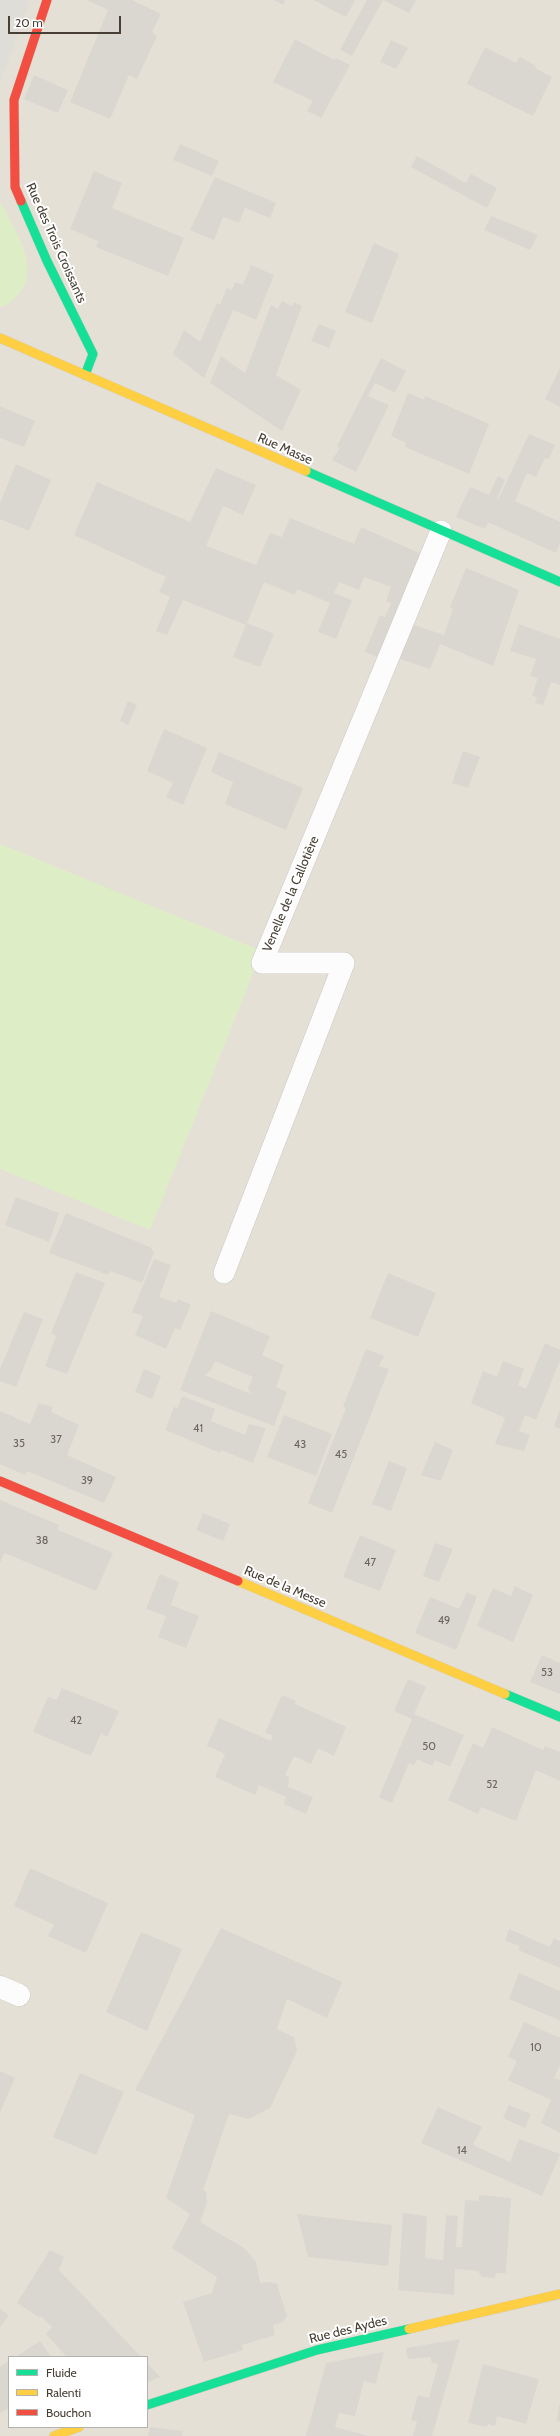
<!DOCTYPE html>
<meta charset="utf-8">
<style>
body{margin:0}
#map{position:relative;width:560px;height:2436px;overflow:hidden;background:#f0eee8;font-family:Cabin,sans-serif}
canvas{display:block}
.legend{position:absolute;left:8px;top:2356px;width:140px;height:72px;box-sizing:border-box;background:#fff;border:1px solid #b5b2ae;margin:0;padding:5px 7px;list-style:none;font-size:12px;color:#473f34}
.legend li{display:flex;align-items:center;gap:8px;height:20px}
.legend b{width:20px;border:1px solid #b5b2ae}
.scale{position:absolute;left:8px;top:16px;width:113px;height:18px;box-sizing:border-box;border:2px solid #473f34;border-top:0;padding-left:5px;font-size:12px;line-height:14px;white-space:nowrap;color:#473f34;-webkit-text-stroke:3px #fff;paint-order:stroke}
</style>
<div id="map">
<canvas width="560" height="2436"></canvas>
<ul class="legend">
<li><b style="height:5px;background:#16e098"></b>Fluide</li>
<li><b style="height:5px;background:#ffcf43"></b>Ralenti</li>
<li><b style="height:5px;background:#f24e42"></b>Bouchon</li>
</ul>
<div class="scale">20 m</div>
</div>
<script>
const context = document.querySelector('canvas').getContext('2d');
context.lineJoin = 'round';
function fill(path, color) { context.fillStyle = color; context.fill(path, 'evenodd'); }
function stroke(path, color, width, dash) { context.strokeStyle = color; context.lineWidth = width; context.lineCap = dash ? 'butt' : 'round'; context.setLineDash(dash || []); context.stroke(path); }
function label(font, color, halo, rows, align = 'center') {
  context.font = font + ' Cabin,sans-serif'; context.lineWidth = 4; context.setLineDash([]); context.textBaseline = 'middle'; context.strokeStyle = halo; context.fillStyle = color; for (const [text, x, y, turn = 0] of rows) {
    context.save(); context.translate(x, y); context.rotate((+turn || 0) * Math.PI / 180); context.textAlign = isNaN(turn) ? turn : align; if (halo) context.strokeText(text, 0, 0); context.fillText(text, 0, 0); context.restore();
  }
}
const residential = new Path2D(`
 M0,0H560V2436H0ZM9,2357H147V2427H9Z`);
const green = new Path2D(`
 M0,204C5,208 8,216 11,222C23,243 38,275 17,296C12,301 8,305 0,307Z
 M0,844L262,951L150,1230L0,1169Z`);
const parking = new Path2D(`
 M0,0H30L0,84Z`);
const building = new Path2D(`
 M87,0H132L161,14L152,32L157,36L137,79L129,75L110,119L70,102L108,10Z
 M274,0H285L283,5Z
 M313,0H355L346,17Z
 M367,0H383L352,56L340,50Z
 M383,0H416L409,13Z
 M295,39L334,60L336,58L350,65L321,118L307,111L313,101L273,82Z
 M391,40L408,48L396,69L380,62Z
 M485,47L516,63L520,57L536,66L535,68L552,77L533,116L467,84Z
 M34,75L68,90L58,113L24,99Z
 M180,144L219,161L212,176L173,160Z
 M417,156L466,183L471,174L497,188L487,208L411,167Z
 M94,171L122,183L112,208L184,238L168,276L96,247L98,241L70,229Z
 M215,177L276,203L270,218L245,208L239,223L223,217L214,240L190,230Z
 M491,216L538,235L530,250L484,230Z
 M374,243L399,254L372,323L345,312Z
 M251,265L274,275L256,320L233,310L204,378L173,354L184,330L200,342L217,303L220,305L227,288L232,290L235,282L243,285Z
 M282,301L292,306L294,302L302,306L276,375L301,390L282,431L210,383L221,356L245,373L271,305L278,309Z
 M319,324L336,331L329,348L311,341Z
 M381,358L406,371L395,393L375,383L368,396L389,405L356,472L332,460L340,448L337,446Z
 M560,368V407L545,399Z
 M408,393L424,400L425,396L489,424L469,474L405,447L406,443L391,436Z
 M0,406L35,421L24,447L0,438Z
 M529,434L555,445L549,459L545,458L536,477L527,473L515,501L560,522V543L556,553L488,522L485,529L456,517L470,487L489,495L498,476L505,480L497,499L498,500Z
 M16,464L51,480L29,531L0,519V503Z
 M216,468L256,485L243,515L223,506L206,546L256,565L270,533L282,537L290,518L354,544L361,527L426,556L384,659L365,652L380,615L385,617L391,604L386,601L391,587L364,577L359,590L339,582L334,593L352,600L336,639L318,632L330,603L297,589L295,595L264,582L247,623L274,634L260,667L233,657L246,625L183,600L167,635L156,631L170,597L159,592L166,577L74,535L97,482L190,522Z
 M466,568L519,590L493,666L440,644L430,669L394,657L408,623L444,635L453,609L450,607Z
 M519,624L560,639V685L551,682L543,705L535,703L537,698L532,695L538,678L530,676L536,659L510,651Z
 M128,701L137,705L128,725L120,721Z
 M164,729L207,748L183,805L166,797L173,783L147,771Z
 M463,751L480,757L468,788L452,783Z
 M219,752L303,788L286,830L225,804L233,782L211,772Z
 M16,1197L59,1213L49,1242L5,1225Z
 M66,1213L150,1247L154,1252L142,1283L110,1271L108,1275L49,1253Z
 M154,1259L171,1265L159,1297L176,1303L178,1299L191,1305L180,1330L175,1328L166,1349L135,1335L143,1316L132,1312Z
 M76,1272L105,1283L67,1374L45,1366L56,1336L51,1333Z
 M388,1273L436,1293L418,1337L370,1318Z
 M211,1311L270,1336L262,1355L284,1365L276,1387L287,1392L274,1426L180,1390ZM215,1361L253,1377L248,1388L251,1394L205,1375L211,1370Z
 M24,1312L43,1319L16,1387L0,1381V1369Z
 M545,1343L560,1350V1360L536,1420L525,1415L519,1431L530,1435L524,1451L495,1444L505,1418L471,1403L483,1371L497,1377L503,1361L524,1369L518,1385L526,1389Z
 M366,1349L384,1356L379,1366L389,1369L332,1513L308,1503L346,1408L343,1407Z
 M144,1369L161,1376L152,1399L135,1392Z
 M182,1396L215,1409L211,1421L245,1435L249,1424L266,1428L253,1463L221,1450L220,1453L165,1430L174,1407L178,1408Z
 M39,1403L53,1407L51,1412L79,1425L67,1455L116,1477L104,1503L27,1471L25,1475L0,1464V1411L30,1424Z
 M560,1410V1429L554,1426Z
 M284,1415L332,1434L316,1476L267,1457Z
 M435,1442L453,1450L441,1481L421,1475Z
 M389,1461L407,1468L391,1511L372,1504Z
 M0,1500L59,1525L58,1530L113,1553L96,1591L4,1553L0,1563Z
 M203,1513L230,1524L223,1541L196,1530Z
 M360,1535L396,1550L380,1591L343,1577Z
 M435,1543L453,1549L439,1582L423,1576Z
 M160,1574L179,1582L171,1605L199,1616L186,1648L158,1637L166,1616L146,1609Z
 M515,1586L533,1595L513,1642L477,1626L493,1588L511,1596Z
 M467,1592L477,1597L456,1650L415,1633L430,1597L459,1609Z
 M542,1655L560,1663V1694L530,1682Z
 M408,1679L426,1687L414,1714L464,1735L450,1767L435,1760L432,1766L417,1759L414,1765L409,1763L392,1803L379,1797L412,1719L394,1711Z
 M62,1688L119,1711L107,1737L101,1733L91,1756L33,1732L48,1697L57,1700Z
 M282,1695L296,1701L295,1704L346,1727L334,1756L318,1748L311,1764L294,1756L285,1775L289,1777L288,1787L313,1797L306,1814L284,1804L286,1797L259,1785L255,1795L215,1777L225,1754L207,1746L219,1718L271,1741L273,1735L265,1733Z
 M492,1727L543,1750L545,1746L560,1752V1781L536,1770L516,1821L481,1807L478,1814L448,1800L473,1743L483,1748Z
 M30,1868L108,1903L86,1953L48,1936L54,1925L14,1906Z
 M221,1928L342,1982L327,2018L287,1999L277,2029L294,2037L297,2051L270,2108L249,2119L229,2114L203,2190L206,2191L207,2203L200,2222L244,2248L256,2262L260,2283L269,2282L277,2284L287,2316L283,2322L273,2325L275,2335L242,2345L243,2350L204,2362L183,2302L212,2293L217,2277L172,2248L190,2214L166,2198L195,2115L135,2090Z
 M509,1929L550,1947L554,1938L560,1941V1968L518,1950L520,1946L505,1941Z
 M141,1932L182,1949L147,2031L106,2012Z
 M519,1973L560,1991V2023L559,2020L509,1999Z
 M524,2022L560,2038V2065L554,2078L560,2080V2133L541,2123L551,2100L508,2080L517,2061L508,2057Z
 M0,2071L15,2078L0,2112Z
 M80,2073L124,2092L96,2155L53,2137Z
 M509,2105L531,2114L525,2128L503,2118Z
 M438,2107L482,2127L473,2145L510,2162L519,2139L560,2154L542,2196L421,2143Z
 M479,2195L511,2198L506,2273H496L495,2278L482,2277L478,2271L455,2269L454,2295L398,2290L403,2213L427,2216L425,2258L443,2260L446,2215L458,2216L456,2247H462L465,2200L479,2201Z
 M297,2214L392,2225L388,2266L308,2257Z
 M50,2250L64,2257L59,2270L141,2357H67L46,2334L52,2327L41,2316L40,2318L17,2303Z
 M0,2309L9,2315L0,2327Z
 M460,2339L432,2436H413L417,2421L411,2420L418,2395L429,2398L438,2364L432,2363L430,2357L408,2359L406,2348Z
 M40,2341L51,2357H15Z
 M384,2352L376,2384L364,2381L355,2416L339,2413L335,2427L369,2436H306L326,2363Z
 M9,2361V2408L0,2413V2367Z
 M147,2363L160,2377L147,2382Z
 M483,2364L539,2379L526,2424L497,2416L495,2426L488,2424L487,2427L468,2423Z
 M559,2405H560V2422L557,2421Z
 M150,2427L183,2431L182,2436H148Z`);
const lane = new Path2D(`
 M224,1273L344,963H262L441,531`);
const street = new Path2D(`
 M0,1987L19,1995`);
const fast = new Path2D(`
 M21,201L47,261L93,354L85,375
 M306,471L560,582
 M505,1694L560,1717
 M147,2405L317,2350L409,2329`);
const slow = new Path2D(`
 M0,338L306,471
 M238,1581L505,1694
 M409,2329L560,2294
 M54,2436L79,2427`);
const jam = new Path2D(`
 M21,201L15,187L14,100L47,0
 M0,1481L238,1581`);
const numberNames = [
 ["41",198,1429],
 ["37",56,1440],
 ["35",19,1444],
 ["43",300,1445],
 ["45",341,1455],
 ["39",87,1481],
 ["38",42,1541],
 ["47",370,1563],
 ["49",444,1621],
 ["53",547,1673],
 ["42",76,1721],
 ["50",429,1747],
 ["52",492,1785],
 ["10",536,2048],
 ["14",462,2151]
];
const streetNames = [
 ["Rue des Trois Croissants",56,243,66],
 ["Rue Masse",285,449,24],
 ["Venelle de la Callotière",291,894,-67],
 ["Rue de la Messe",285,1587,23],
 ["Rue des Aydes",348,2330,-14]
];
fill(residential, '#e5e0d5');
fill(green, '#ddedc5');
fill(parking, '#dfddd8');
fill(building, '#dad7d1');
stroke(lane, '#cdcac4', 22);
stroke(street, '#cdcac4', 23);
stroke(fast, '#d2cdbf', 10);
stroke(slow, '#d2cdbf', 10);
stroke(jam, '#d2cdbf', 10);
stroke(lane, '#fdfcfc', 21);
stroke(street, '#fdfcfc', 22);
stroke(fast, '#16e098', 9);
stroke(slow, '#ffcf43', 9);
stroke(jam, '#f24e42', 9);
label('11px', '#6c665c', null, numberNames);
label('13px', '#473f34', '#fff', streetNames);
</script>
